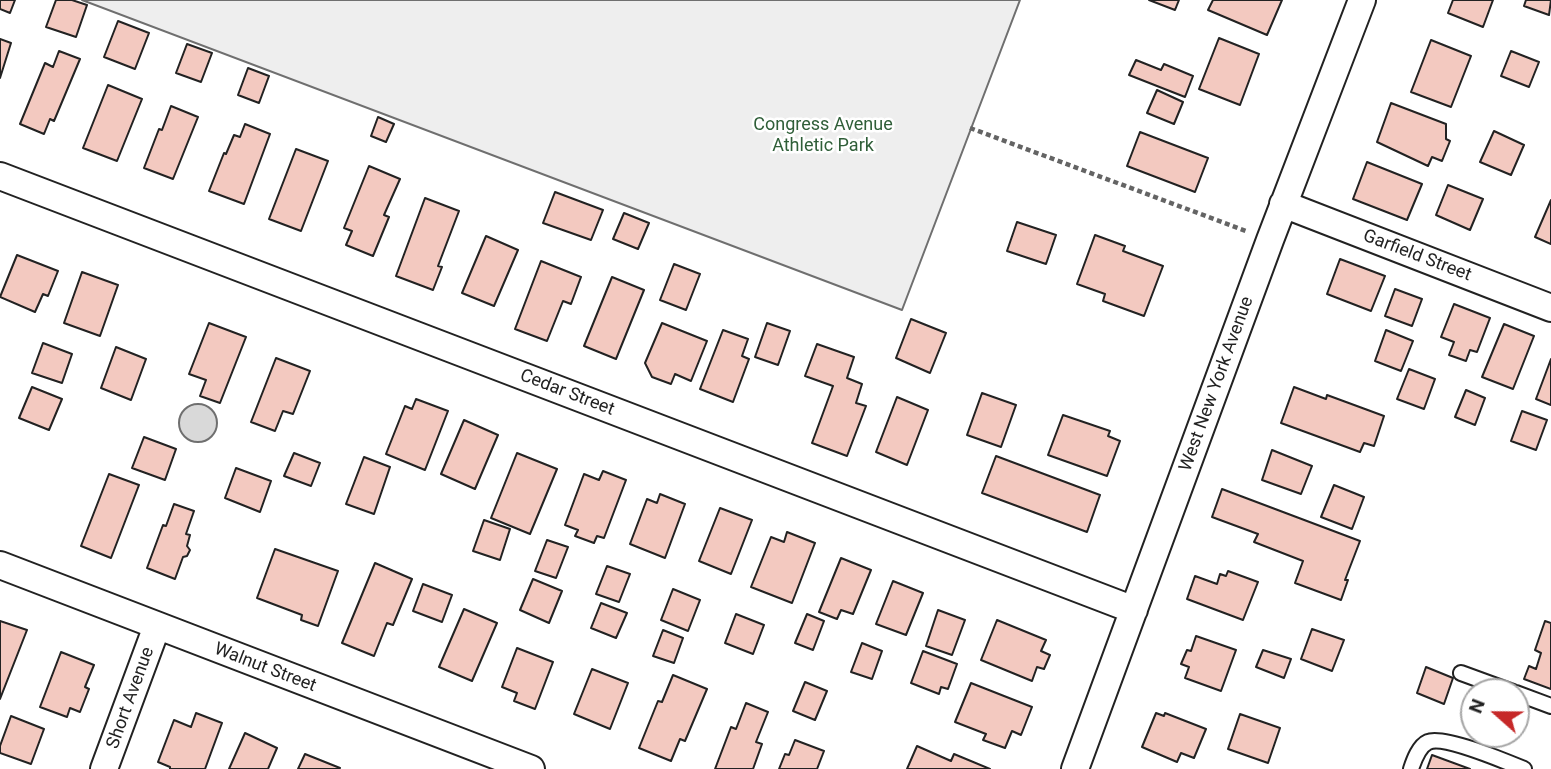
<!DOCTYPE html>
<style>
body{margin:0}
#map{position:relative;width:1551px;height:769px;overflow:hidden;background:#fff;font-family:Roboto,sans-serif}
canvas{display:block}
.north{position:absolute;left:1460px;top:678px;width:70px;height:70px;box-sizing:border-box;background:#fff;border:2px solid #a7a7a7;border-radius:50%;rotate:291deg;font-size:19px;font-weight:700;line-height:28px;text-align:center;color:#222}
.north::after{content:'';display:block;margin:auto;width:24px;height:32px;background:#c62828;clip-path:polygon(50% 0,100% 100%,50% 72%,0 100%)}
</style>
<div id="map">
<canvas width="1551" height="769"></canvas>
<div class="north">N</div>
</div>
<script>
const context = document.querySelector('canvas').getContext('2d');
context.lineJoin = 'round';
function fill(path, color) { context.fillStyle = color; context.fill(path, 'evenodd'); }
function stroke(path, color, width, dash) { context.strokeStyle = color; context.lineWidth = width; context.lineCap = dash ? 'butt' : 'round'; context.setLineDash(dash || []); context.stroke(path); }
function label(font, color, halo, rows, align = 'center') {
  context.font = font + ' Roboto,sans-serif'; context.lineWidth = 5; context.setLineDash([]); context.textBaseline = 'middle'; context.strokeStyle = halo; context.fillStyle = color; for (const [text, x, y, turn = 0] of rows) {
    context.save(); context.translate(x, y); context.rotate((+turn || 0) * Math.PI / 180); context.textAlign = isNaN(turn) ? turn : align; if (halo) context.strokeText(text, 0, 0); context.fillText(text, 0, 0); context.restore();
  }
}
const green = new Path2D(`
 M82,0H1020L902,310Z`);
const water = new Path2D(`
 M179 423a19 19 0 1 1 38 0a19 19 0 1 1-38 0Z`);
const building = new Path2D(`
 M0,0H15L10,13L0,9Z
 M56,0H72L87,5L76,37L46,27Z
 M1149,0H1179L1175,10Z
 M1213,0H1282L1267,35L1208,10Z
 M1453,0H1493L1483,27L1448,13Z
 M1526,0H1551L1549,15L1524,6Z
 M118,21L149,33L135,69L104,57Z
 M1219,38L1259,54L1240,105L1199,89Z
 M0,39L11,43L0,78Z
 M1431,40L1471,56L1451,107L1411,92Z
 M187,44L212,53L201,82L176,73Z
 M59,51L80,59L54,121L50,119L44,134L20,124L45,63L53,67Z
 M1511,51L1539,62L1529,87L1501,76Z
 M1136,60L1161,70L1164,64L1193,76L1185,97L1129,75Z
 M248,68L269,76L259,103L238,95Z
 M108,85L142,99L117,161L83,148Z
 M1157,90L1183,102L1174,124L1147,113Z
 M1391,103L1446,124V139L1450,141L1442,161L1432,157L1428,166L1377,142Z
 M171,106L198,117L173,179L144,168L159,129L162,130Z
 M378,117L394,124L386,142L371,136Z
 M245,124L270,134L244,204L209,191L224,153L226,154L234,135L240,137Z
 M1494,131L1524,145L1511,175L1480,162Z
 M1140,132L1208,158L1195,192L1127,166Z
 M296,149L328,161L301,231L269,219Z
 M1367,162L1422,184L1407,220L1353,199Z
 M369,166L400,179L384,215L389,217L373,256L346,245L352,231L344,228Z
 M1448,185L1483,199L1470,230L1436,215Z
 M555,192L603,210L591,240L543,223Z
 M425,198L459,211L438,266L442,267L433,290L396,276Z
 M1551,200V244L1535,237Z
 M624,213L649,223L638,249L613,239Z
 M1017,222L1056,235L1046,264L1007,251Z
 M1095,235L1125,246L1123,251L1163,266L1144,316L1103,301L1105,294L1077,284Z
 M486,236L518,250L494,306L462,293Z
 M17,255L58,271L48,296L43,294L35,312L0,297Z
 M1340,259L1385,276L1371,311L1327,294Z
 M541,261L581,277L571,304L563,301L547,341L515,329Z
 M674,264L700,274L686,310L660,300Z
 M82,272L118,285L100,336L64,323Z
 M612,277L644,290L616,359L584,346Z
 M1395,289L1422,299L1412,326L1385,316Z
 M1454,304L1490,318L1477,352L1470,350L1466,361L1449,355L1454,342L1441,337Z
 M911,319L946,333L930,373L896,358Z
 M209,323L246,337L220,403L200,396L206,380L189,374Z
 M662,323L707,341L691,381L675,374L671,384L652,377L645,363Z
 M767,323L790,331L778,365L755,357Z
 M1504,324L1534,336L1513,389L1482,377Z
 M723,330L748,339L742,356L749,359L733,402L700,389Z
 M1386,330L1413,341L1401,371L1375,361Z
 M43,343L72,354L62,383L32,373Z
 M817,344L854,357L847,378L862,384L856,403L866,406L847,456L812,443L833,386L805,376Z
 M116,347L146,359L131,400L101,388Z
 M276,358L310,371L293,414L283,411L275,431L251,422Z
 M1551,359V405L1536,399Z
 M1409,369L1435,379L1424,409L1397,399Z
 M32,387L62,399L49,430L19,418Z
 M1294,387L1326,399L1327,395L1384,416L1374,446L1364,443L1360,452L1281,423Z
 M1466,390L1485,398L1475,425L1455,417Z
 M982,393L1016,405L1001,447L967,435Z
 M897,397L928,410L907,465L876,452Z
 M416,399L448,411L425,470L386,454L405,406L412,409Z
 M1522,411L1547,420L1536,450L1511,441Z
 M1063,415L1110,431L1108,436L1120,441L1107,476L1048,455Z
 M464,420L498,435L475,489L441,474Z
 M144,437L176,449L165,480L132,468Z
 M1272,450L1312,466L1301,494L1262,480Z
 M294,453L320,463L311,486L284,476Z
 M517,453L557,469L530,534L491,518Z
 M996,456L1100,495L1087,532L982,493Z
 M364,457L390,467L374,514L346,504Z
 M236,468L271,481L260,512L225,498Z
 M603,471L626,480L604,538L597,536L594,543L575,536L578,530L565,525L584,474L599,480Z
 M109,474L139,485L111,558L81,546Z
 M1334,485L1364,497L1352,529L1321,517Z
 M1222,489L1360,541L1345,580H1348L1341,600L1295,583L1303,561L1254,542L1258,534L1212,517Z
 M660,494L685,504L665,558L630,544L647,499L657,503Z
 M174,504L194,511L186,534L190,535L187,546L190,550L187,556L183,557L175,579L147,568L163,525L166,526Z
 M720,508L752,520L731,574L699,561Z
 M484,520L510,529L500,560L473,551Z
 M787,532L815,543L792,603L751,587L771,537L784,542Z
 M547,540L568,547L556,578L535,571Z
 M275,549L338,571L318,626L301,620L302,615L257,598Z
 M841,558L871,570L853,614L841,610L837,619L819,612Z
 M375,563L412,579L393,625L387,623L374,656L342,643Z
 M607,566L630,574L619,602L596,594Z
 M1228,571L1258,582L1243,620L1187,599L1195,576L1217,584L1220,574L1226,576Z
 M533,579L562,591L549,623L520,610Z
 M893,581L923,593L906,635L876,624Z
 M423,584L452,595L442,622L413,611Z
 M673,589L700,600L688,631L661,620Z
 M601,603L627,613L616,638L591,628Z
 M464,609L497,623L472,681L439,667Z
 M938,610L965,620L952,655L926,646Z
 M736,614L764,625L753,654L725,643Z
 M807,614L824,621L813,650L795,643Z
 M997,620L1046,640L1041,651L1050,655L1044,669L1037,667L1032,681L981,660Z
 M0,621L27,630L0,699Z
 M1545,621L1551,623V689L1524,679L1529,666L1536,669L1541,653L1535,650Z
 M1312,629L1344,640L1332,671L1301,659Z
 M663,630L683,638L674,663L653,656Z
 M1196,636L1236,650L1221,691L1185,678L1189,667L1181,664L1187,650L1191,651Z
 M862,643L882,651L872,679L851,672Z
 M517,648L553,662L535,709L514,701L517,693L502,687Z
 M1263,650L1291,659L1284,678L1256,667Z
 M923,651L957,664L948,689L941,687L939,694L911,683Z
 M61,652L94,665L85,687L89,689L80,712L70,708L67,717L40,707Z
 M1426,667L1453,678L1444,704L1417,693Z
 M592,669L628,683L610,729L574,714Z
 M673,675L707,689L685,741L680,739L671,761L639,748L658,701L662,702Z
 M805,682L827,691L815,720L793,711Z
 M971,683L1032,707L1021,735L1012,731L1005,748L983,740L986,734L955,722Z
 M746,703L768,712L756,742L762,744L753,769H715L731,727L736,729Z
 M196,713L222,723L205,769H170V767L158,762L174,720L191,727Z
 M1156,713L1164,716L1165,713L1206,729L1194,758L1181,753L1177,762L1142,747Z
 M1240,714L1280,728L1268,763L1228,749Z
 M11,716L44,729L31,764L0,753V746Z
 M245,733L277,748L268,769H229Z
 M795,740L824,751L817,769H779L785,754L789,755Z
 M917,746L951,761L954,754L990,769H907Z
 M305,754L340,768L339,769H298Z
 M1432,755L1470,769H1427Z`);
const path = new Path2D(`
 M970,128L1246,231`);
const service = new Path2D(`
 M1461,673L1513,692
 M1516,693L1551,706
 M1411,769C1414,760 1419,746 1428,742C1443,735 1507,762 1524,769`);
const minor = new Path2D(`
 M0,176L1134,610
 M1283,204L1551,308
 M0,565L531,769
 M104,769L157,626
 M1075,769L1270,240L1362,0`);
const parkNames = [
 ["Congress Avenue",823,125],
 ["Athletic Park",823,146]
];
const streetNames = [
 ["Garfield Street",1417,256,21],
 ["West New York Avenue",1217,384,-70],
 ["Cedar Street",567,393,21],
 ["Walnut Street",265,668,21],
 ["Short Avenue",131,698,-70]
];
fill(green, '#eee');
stroke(green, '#6f6f6f', 2);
fill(water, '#d9d9d9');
stroke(water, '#6f6f6f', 2);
fill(building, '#f3c9c0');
stroke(building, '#222', 2);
stroke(service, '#222', 18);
stroke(minor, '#222', 30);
stroke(path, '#646464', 4.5, [5, 3.5]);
stroke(service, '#fff', 14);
stroke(minor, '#fff', 26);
label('18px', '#2f5e38', '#fff', parkNames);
label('18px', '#222', '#fff', streetNames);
</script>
